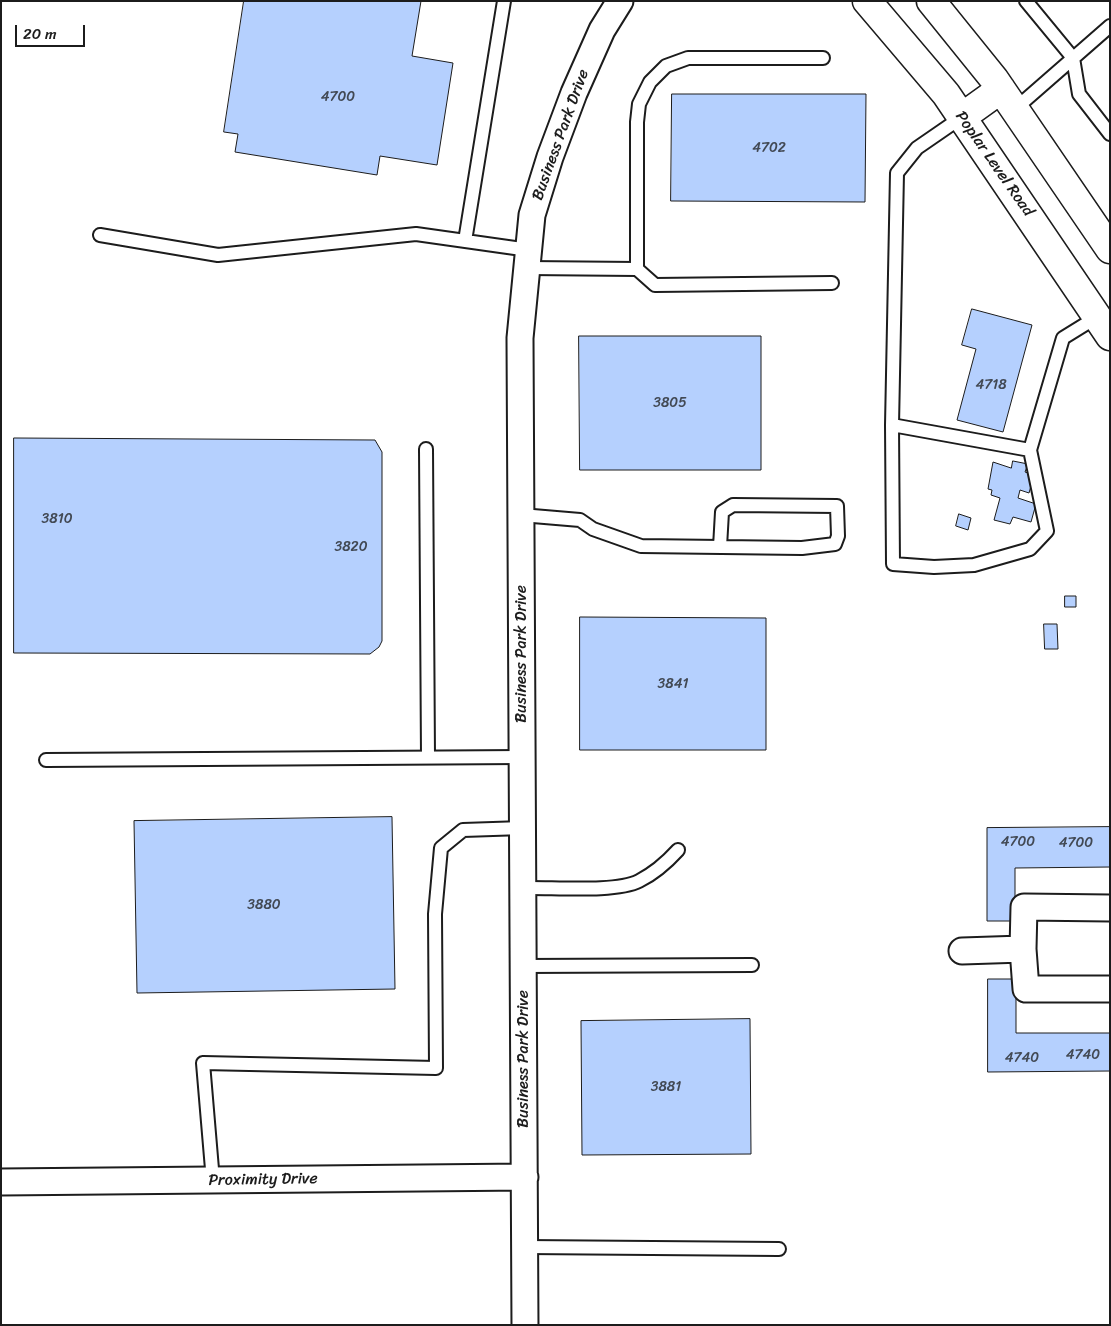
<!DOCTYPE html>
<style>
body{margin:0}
#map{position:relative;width:1111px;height:1326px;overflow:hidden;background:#fff;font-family:Sriracha,sans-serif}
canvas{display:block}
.frame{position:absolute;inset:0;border:2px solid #1c1c1c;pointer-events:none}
.scale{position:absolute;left:15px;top:25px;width:70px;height:22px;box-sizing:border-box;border:2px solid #1c1c1c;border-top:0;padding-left:6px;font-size:15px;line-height:18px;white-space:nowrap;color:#1c1c1c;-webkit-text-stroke:4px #fff;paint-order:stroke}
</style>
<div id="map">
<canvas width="1111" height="1326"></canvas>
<div class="frame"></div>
<div class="scale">20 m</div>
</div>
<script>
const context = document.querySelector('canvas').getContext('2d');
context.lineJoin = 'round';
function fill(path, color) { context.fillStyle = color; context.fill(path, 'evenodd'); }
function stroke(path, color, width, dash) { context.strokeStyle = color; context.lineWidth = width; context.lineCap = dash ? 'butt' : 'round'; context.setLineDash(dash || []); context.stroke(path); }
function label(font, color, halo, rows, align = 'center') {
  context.font = font + ' Sriracha,sans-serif'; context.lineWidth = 4.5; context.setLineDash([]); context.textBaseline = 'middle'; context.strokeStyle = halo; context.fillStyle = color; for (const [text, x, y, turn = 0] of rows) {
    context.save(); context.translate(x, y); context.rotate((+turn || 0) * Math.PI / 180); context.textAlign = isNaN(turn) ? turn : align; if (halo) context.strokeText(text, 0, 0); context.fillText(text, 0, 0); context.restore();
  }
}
const building = new Path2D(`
 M244,1H421L412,56L453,63L437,165L380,156L377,175L235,152L238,134L224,132Z
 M672,94H866L865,202L671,201Z
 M972,309L1032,325L1003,432L957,420L976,349L962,345Z
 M579,336H761V470H580Z
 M14,438L375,440L382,452V641L379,647L370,654L14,653Z
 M1013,461L1028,464L1025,472L1034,475L1029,493L1020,490L1018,498L1036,504L1031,522L1013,517L1010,524L994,520L1000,498L991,495L992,490L988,489L993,462L1011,468Z
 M959,514L971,518L968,530L956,526Z
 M1065,596H1076V607H1065Z
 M580,617L766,618V750H580Z
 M1044,624H1057L1058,649H1045Z
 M392,817L395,989L137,993L134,821Z
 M1110,827V867L1015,868V921H987V828Z
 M988,979H1016V1033H1110V1071L988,1072Z
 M750,1019L751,1154L582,1155L581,1021Z`);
const service = new Path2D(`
 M1026,1L1073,58L1079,94L1110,134
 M1015,109L1110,26
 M962,117L917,148L897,173L892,425L1030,450L1063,338L1097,317
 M100,235L218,255L416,234L529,250
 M465,241L504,1
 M527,268L637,269V122L639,104L650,82L666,66L688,58H823
 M637,269L655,285L832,283
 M892,425L893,564L934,567L974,565L1030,549L1047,531L1030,450
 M426,449L428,757
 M521,515L580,520L593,529L641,546L802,548L835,544L838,536L837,506L733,505L722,512L720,547
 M46,760L522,757
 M523,888C551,887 616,893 639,881C653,874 668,861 678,850
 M523,966L752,965
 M213,1181L203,1063L436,1068L435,914L441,848L463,830L523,828
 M525,1247L779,1249`);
const minor = new Path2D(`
 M1110,908L1024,907L1023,949L1026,989H1110
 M962,951L1023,949
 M1,1182L525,1177
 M525,1325L520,338L532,215L550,157L574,93L602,30L620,1`);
const secondary = new Path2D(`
 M867,1L946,94L1110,336
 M931,1L994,79L1110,249
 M962,117L1001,89`);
const numberNames = [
 ["4700",338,97],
 ["4702",769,148],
 ["4718",991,385],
 ["3805",670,403],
 ["3810",57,519],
 ["3820",351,547],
 ["3841",673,684],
 ["4700",1018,842],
 ["4700",1076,843],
 ["3880",264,905],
 ["4740",1083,1055],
 ["4740",1022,1058],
 ["3881",666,1087]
];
const streetNames = [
 ["Business Park Drive",561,135,-70],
 ["Poplar Level Road",994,164,55],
 ["Business Park Drive",522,654,-90],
 ["Business Park Drive",524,1059,-90],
 ["Proximity Drive",263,1180,-1]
];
fill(building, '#b5d0fe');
stroke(building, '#1c1c1c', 1);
stroke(service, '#1c1c1c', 16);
stroke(minor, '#1c1c1c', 29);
stroke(secondary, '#1c1c1c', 31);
stroke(service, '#fff', 12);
stroke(minor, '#fff', 25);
stroke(secondary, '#fff', 28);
label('14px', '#424954', null, numberNames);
label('16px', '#1c1c1c', '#fff', streetNames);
</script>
